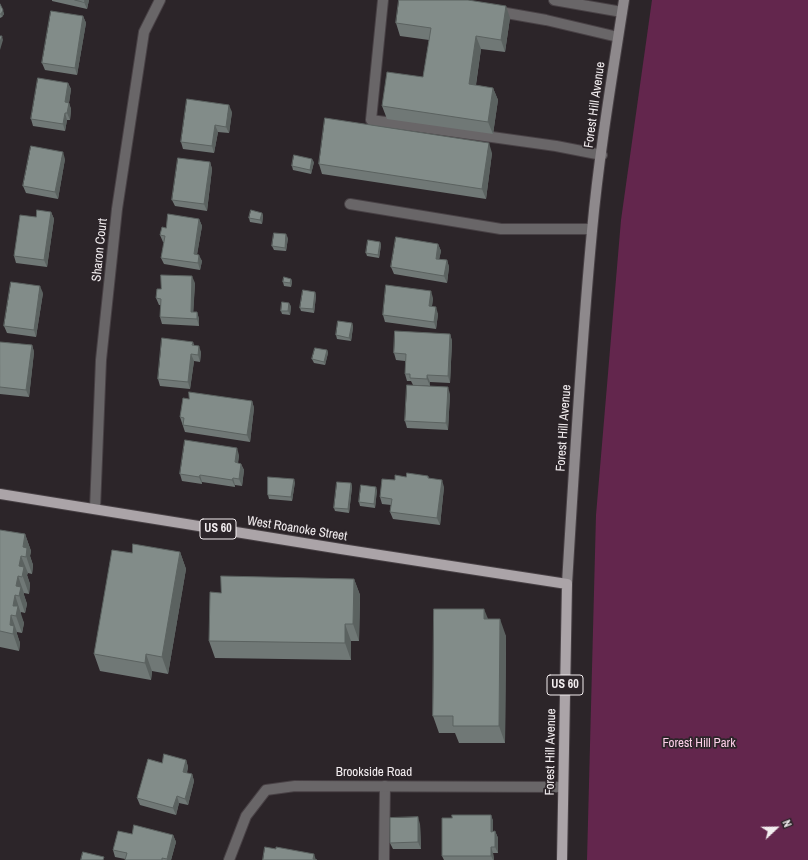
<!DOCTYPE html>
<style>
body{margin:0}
#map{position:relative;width:808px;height:860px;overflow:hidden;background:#2c2529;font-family:"Archivo Narrow",sans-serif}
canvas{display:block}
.north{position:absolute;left:756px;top:808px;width:40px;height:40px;-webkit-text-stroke:3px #2c2529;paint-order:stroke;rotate:68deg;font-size:11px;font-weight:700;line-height:16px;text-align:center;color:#f3eef0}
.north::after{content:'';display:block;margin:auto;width:14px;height:18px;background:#f3eef0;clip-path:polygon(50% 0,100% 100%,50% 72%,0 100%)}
</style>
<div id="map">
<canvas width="808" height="860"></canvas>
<div class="north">N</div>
</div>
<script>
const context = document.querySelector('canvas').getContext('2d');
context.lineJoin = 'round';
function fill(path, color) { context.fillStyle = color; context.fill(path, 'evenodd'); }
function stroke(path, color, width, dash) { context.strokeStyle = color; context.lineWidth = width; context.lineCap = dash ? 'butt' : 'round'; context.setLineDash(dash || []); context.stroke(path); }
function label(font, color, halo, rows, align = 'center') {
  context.font = font + ' "Archivo Narrow",sans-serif'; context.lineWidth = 3.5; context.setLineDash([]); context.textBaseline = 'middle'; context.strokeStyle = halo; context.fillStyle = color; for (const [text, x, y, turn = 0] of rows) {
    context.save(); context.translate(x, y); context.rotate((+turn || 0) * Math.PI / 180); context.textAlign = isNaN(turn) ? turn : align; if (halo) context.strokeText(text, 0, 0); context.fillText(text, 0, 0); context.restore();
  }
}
const green = new Path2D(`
 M652,0H808V860H587L596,515L621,220Z`);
const service = new Path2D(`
 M383,0L371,120L556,146L602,155
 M554,0L622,12
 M495,11L546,20L618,37
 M350,204L501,229H592
 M384,860L385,786`);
const minor = new Path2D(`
 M95,509L101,360L117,209L144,32L160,0
 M229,860L246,816L266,790L295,786L563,787`);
const secondary = new Path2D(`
 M567,584C574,466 581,348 592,231C599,154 612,77 624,0`);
const primary = new Path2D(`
 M0,494L341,549L567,584L562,860`);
const wall = new Path2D(`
 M52,0H89L87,9L52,1Z
 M0,4L4,14L2,17L0,18Z
 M83,16L86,23L77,75L45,70L42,63Z
 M510,18L505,52L481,49L476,85L493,88L498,100L493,134L387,119L382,106L423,77L429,40L400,36L396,23Z
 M68,83L71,89L69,103L71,109L70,120H67L65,131L33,126L31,119Z
 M232,112L229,133L218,132L214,153L183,149L181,142Z
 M492,153L486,199L322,174L319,164Z
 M65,159L58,199L26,193L23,186Z
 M210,162L212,169L207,211L175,206L172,200Z
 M314,162L311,174L293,170L292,166Z
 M51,212L54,219L47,267L16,263L14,256Z
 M262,213L263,216L262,224L250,222L249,218Z
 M199,219L202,226L197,254L202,261L200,270L164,264L161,258L164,242H163L160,235L166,228Z
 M288,238L286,251L274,250L272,246Z
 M380,242L381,245L379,258L367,256L366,253Z
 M438,244L441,251L439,259L447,260L449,267L447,283L394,274L391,267Z
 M291,279L292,282L291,287L284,286L283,282Z
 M195,283L193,312H197L199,319V326L162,324L160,317L161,305H159L156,298L161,289Z
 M315,292L316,296L314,313L301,311L300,308Z
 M43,293L36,337L7,333L4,326Z
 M433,298L432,306L438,314L436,329L385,322L383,315Z
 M291,306L290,315L282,314L281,311Z
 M352,323L353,327L351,341L337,339L336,335Z
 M450,334L452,341L450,383L430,382V386L413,385L411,381H407L405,374V361L396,360L394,353Z
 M0,342L32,345L34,352L29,397L0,394Z
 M193,342L194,345L201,352L200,362L194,361L190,389L160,386L158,379Z
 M327,350L328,353L325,365L314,363L312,359Z
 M450,394L448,430L407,428L405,421Z
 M189,399L252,401L254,408L250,442L185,432L180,417Z
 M239,455L238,463L241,464L244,470L242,486L235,485V487L202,482V484L182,481L180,474Z
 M428,476L429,478L444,487L440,525L393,519L390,512L391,505L382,504L380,497L395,480L406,477Z
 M295,482L292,501L269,499L268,495Z
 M351,483L352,487L349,513L335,511L334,508Z
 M377,490L375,508L360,506L359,502Z
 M0,530L25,534L31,551L30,556L33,565L32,574L28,573L27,575L30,584L29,594L24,593V595L27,604L25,613L21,612L20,614L24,623L22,633L17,632V634L20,643L19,651L0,647Z
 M180,552L186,569L168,674L152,671L151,680L100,671L94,654L132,553Z
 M354,579L360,595L359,641H351V660L215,658L209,641L221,593Z
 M488,619L506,636L505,743H459L455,733H439L433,716Z
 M186,760L188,767L187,773L192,774L194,781L188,805L179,803L176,815L140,805L137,798L162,763Z
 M491,815L493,821V831H495L498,838V853H493L494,860H444L442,856L452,818Z
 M420,824L421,849H393L390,843Z
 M132,834L173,835L176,842L171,860H125V859L115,857L113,850Z`);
const shadedWall = new Path2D(`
 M85,0H89L87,9L84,2Z
 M506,6L510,18L505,52L501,40Z
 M3,10L4,14L2,17L1,14Z
 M83,16L86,23L77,75L75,68Z
 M2,36L3,40L0,50V42Z
 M476,36L481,49L474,97L469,84Z
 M68,83L71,89L68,109L65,102Z
 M493,88L498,100L493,134L488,122Z
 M69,103L71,109L70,120L67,113Z
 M229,105L232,112L229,133L226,127Z
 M65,113L67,120L65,131L63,124Z
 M215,125L218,132L214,153L212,146Z
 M489,143L492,153L486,199L482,189Z
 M63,152L65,159L58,199L55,192Z
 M312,159L314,162L311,174L310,170Z
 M210,162L212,169L207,211L204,204Z
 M51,212L54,219L47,267L44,260Z
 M262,213L263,216L262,224L260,220Z
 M199,219L202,226L196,261L194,254Z
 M286,234L288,238L286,251L285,248Z
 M380,242L381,245L379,258L378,255Z
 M438,244L441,251L438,265L436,259Z
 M199,255L202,261L200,270L198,263Z
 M447,260L449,267L447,283L444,276Z
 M192,276L195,283L193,319L191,312Z
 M291,279L292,282L291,287L290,283Z
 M40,286L43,293L36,337L34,330Z
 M431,291L433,298L431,313L429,306Z
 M315,292L316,296L314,313L313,309Z
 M289,303L291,306L290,315L288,311Z
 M436,307L438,314L436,329L434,322Z
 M197,312L199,319V326L197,319Z
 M352,323L353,327L351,341L349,338Z
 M450,334L452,341L450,383L448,376Z
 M32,345L34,352L29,397L26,390Z
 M199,346L201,352L200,362L198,355Z
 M327,350L328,353L325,365L324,362Z
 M191,354L194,361L190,389L188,382Z
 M427,375L430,382V386L427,379Z
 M448,387L450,394L448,430L446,423Z
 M252,401L254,408L250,442L247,435Z
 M237,448L239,455L237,469L235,462Z
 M241,464L244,470L242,486L239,479Z
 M200,475L202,482V484L199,477Z
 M233,478L235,485V487L232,480Z
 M294,479L295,482L292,501L291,497Z
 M442,480L444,487L440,525L437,518Z
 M351,483L352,487L349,513L348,509Z
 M376,487L377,490L375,508L374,504Z
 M25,534L31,551L30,556L33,565L32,574L23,547Z
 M180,552L186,569L168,674L162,657Z
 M21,556L28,573L27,575L30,584L29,594L19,566Z
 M18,576L24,593V595L27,604L25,613L16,586Z
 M354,579L360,595L359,641L353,624Z
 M15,595L24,623L22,633L16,616L13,606Z
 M484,609L491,626L484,619Z
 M11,615L17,632V634L20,643L19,651L10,625Z
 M500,619L506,636L505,743L499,726Z
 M345,624L351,641V660L345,643Z
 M146,654L152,671L151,680L145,663Z
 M186,760L188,767L185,779L183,772Z
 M192,774L194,781L188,805L185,799Z
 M177,796L179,803L176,815L173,808Z
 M491,815L493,821V838L491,832Z
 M418,817L420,824L421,849L418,842Z
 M495,831L498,838V853L495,847Z
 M173,835L176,842L171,860H167V859Z
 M491,847L493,853L494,860H493L491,856Z
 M314,854L316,860L313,859Z`);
const building = new Path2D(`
 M75,0H85L84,2Z
 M399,0H468L506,6L501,40L476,36L469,84L493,88L488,122L382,106L387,72L423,77L431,28L396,23Z
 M0,4L3,10L1,14H0Z
 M51,11L83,16L75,68L42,63Z
 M0,36H2L0,42Z
 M38,78L68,83L65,102L69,103L67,113H65L63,124L31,119Z
 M187,99L229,105L226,127L215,125L212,146L181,142Z
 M325,118L489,143L482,189L319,164Z
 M31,146L63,152L55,192L23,186Z
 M294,155L312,159L310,170L292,166Z
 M178,158L210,162L204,204L172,200Z
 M37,210L51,212L44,260L14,256L20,215L36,217Z
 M251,210L262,213L260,220L249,218Z
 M168,214L199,219L194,254L199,255L198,263L161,258L165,236L160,235L162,227L166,228Z
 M274,233L286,234L285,248L272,246Z
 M396,237L438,244L436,259L447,260L444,276L391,267Z
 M368,240L380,242L378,255L366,253Z
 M161,275L192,276L191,312H197V319L160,317L161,299L156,298L157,289H161Z
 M284,277L291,279L290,283L283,282Z
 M11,282L40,286L34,330L4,326Z
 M386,285L431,291L429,306L436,307L434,322L383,315Z
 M303,290L315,292L313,309L300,308Z
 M282,302L289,303L288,311H281Z
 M338,321L352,323L349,338L336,335Z
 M395,331L450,334L448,376L427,375V379L410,378V374H405L406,354L394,353Z
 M162,338L193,342L192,345L199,346L198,355L191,354L188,382L158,379Z
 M0,342L32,345L26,390L0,387Z
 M315,348L327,350L324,362L312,359Z
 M407,385L448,387L446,423L405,421Z
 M189,392L252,401L247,435L183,425L184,418L180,417L183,398L189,399Z
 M185,440L237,448L235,462L241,464L239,479L233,478L232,480L200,475L199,477L180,474Z
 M407,473L428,476V478L442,480L437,518L390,512L392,499L380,497L382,479L395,480V475L406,477Z
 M268,477L294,479L291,497L268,495Z
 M337,482L351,483L348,509L334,508Z
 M361,485L376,487L374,504L359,502Z
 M0,530L25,534L23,547L27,548L26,557L21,556L19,566L24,567L22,577L18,576L16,586L21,587L19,596L15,595L13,606H18L16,616L11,615L10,625L14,626L13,634L0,631Z
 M133,544L180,552L162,657L146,654L145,663L94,654L112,550L132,553Z
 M221,576L354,579L353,624H345V643L209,641L210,592L221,593Z
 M434,609H484V619H500L499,726H453V716H433Z
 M164,754L186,760L183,772L192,774L185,799L177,796L173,808L137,798L148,759L162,763Z
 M452,815H491V832L495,831V847H491V856H442V818H452Z
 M418,817V842L390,843V818Z
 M134,825L173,835L167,859L162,858V860H125L127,853L113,850L118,831L132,834Z
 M265,847L276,849V847L314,854L313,859L317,860H263Z
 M83,852L104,857L103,860H81Z`);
const shields = [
 [218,529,36],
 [565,685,36]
];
const shieldNames = [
 ["US 60",218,529],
 ["US 60",565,685]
];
const streetNames = [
 ["Forest Hill Avenue",595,105,-82],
 ["Sharon Court",100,250,-84],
 ["Forest Hill Avenue",564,428,-86],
 ["West Roanoke Street",297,529,9],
 ["Forest Hill Avenue",551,752,-89],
 ["Brookside Road",374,773]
];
const parkNames = [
 ["Forest Hill Park",699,744]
];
fill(green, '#63264d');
stroke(service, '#484145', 12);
stroke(minor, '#484145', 12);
stroke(secondary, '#484145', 12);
stroke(primary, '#484145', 12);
stroke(service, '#696668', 10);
stroke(minor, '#696668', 10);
stroke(secondary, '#8e898c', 10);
stroke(primary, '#aba4a8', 10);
fill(wall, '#707876');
fill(shadedWall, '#5b6260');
fill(building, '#828c89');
stroke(building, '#5b6260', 1);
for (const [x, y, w] of shields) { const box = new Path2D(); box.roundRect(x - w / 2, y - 10, w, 20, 3); context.fillStyle = '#2c2529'; context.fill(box); stroke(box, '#f3eef0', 1); }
label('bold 12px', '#f3eef0', null, shieldNames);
label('13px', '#f3eef0', '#2c2529', streetNames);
label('13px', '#fbcee7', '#2c2529', parkNames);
</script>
